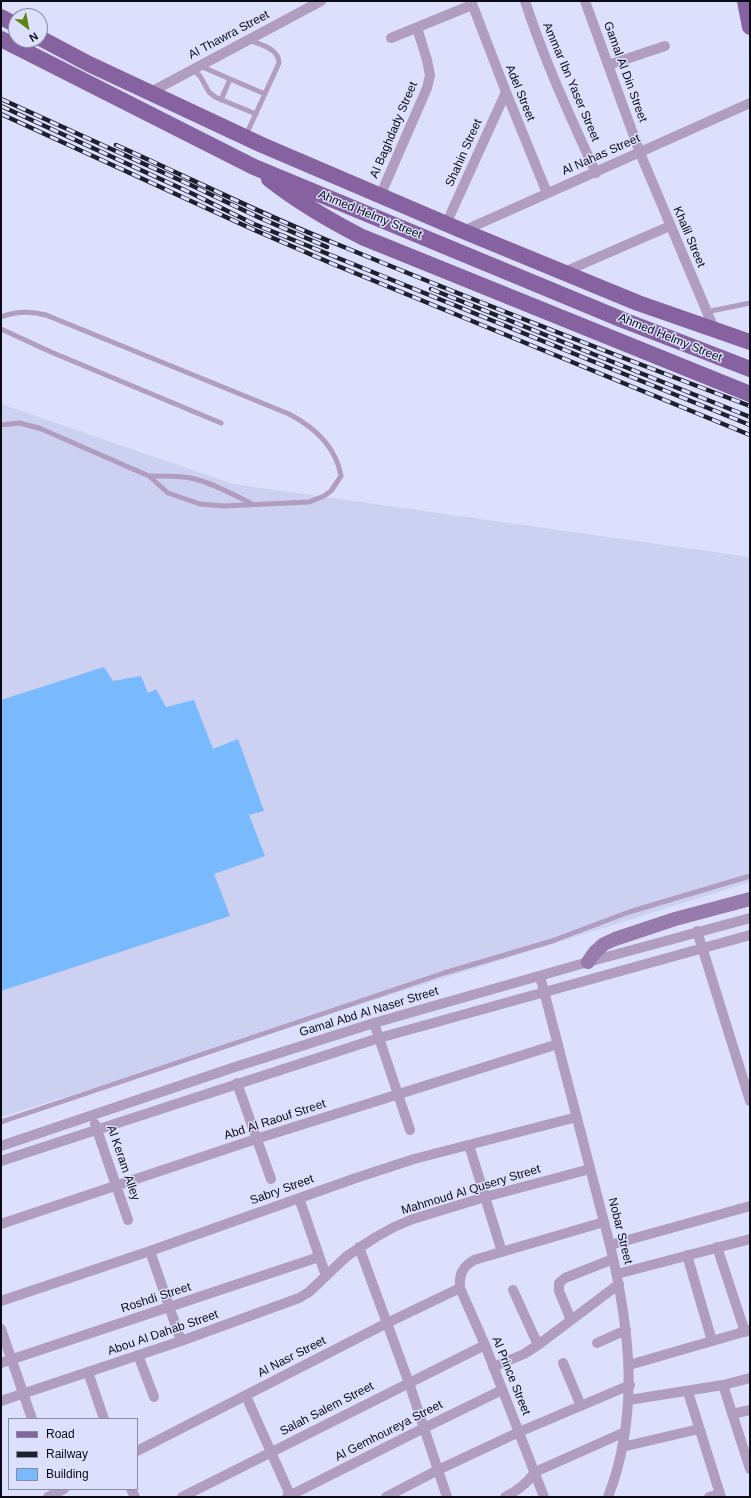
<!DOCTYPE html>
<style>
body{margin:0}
#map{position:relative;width:751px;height:1498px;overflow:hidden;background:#dde0fc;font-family:Helvetica,sans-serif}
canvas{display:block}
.frame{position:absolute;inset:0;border:2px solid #0a0b16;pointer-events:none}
.legend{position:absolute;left:8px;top:1418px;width:130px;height:72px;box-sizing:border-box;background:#dde0fc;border:1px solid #898ba0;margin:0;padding:5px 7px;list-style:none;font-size:12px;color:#0a0b16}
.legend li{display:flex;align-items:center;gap:8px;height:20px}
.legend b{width:20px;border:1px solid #898ba0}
.north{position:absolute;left:8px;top:8px;width:40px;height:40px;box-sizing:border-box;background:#dde0fc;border:1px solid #898ba0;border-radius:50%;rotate:148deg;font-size:11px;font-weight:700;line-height:16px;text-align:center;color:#0a0b16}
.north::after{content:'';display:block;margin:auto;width:14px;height:18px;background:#5c850e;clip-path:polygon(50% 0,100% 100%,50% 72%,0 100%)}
</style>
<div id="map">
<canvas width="751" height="1498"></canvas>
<div class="frame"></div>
<ul class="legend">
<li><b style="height:5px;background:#8663a0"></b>Road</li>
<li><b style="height:5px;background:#1f202d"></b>Railway</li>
<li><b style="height:11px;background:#78bafd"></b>Building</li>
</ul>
<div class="north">N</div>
</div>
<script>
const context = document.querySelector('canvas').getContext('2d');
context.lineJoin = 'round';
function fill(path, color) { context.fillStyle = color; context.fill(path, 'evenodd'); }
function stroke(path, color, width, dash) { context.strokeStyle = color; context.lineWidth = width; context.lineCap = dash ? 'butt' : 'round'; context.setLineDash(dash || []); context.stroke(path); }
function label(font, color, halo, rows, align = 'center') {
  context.font = font + ' Helvetica,sans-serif'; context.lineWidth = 3; context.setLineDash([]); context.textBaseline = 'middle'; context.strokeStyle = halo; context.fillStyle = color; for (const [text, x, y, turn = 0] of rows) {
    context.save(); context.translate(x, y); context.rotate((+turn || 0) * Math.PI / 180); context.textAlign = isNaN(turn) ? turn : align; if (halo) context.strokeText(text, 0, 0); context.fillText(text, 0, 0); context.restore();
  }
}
const built = new Path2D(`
 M1,404L233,484L750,557V882L1,1117Z`);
const building = new Path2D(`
 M104,667L113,681L141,676L148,693L156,689L166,707L194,700L213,749L238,739L264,811L249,815L265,856L214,874L230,916L1,991V700Z`);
const service = new Path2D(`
 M200,66L265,94
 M193,70L200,76L209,92L215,97L256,114
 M221,100L230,79
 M246,135L279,63C279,48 260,45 249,40
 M706,312L750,303
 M1,317C16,311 31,311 46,315L289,414C314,427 336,447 341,476L331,491L324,496L309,502L224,506L200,504L168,493L149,476L39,428L19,423L1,425
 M1,329L51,352L221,423
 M149,476C164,476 181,475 195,479C215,484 234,495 252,504
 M1,1122L444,973L552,941L629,912L750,876`);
const minor = new Path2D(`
 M471,1L506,92L547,193
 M525,1C544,60 570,116 596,173
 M585,1L640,153L715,331
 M391,38L472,5
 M608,65L665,46
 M149,93L321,1
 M380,196L427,88L430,75L427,60L417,28
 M446,224L506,92
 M463,231L750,103
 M564,272L670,226
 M697,931L750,1101
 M540,976L610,1245C630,1329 640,1414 608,1497
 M374,1023L410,1130
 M237,1083L271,1179
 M95,1124L128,1220
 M469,1145L502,1252
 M1,1146L235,1067L374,1023L588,962L750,918
 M1,1161L379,1038L750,935
 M299,1198L326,1276
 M1,1224L256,1139L558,1044
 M610,1245L750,1206
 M359,1247L409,1383L447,1497
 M717,1247L745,1332
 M150,1251L181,1341
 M687,1255L712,1341
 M617,1274L750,1239
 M513,1290L538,1345
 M1,1301L150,1251L356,1178L414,1159L577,1117
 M571,1320L559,1291V1283L565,1278L613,1259
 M1,1329L32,1419
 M597,1343L626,1330
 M138,1355L154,1397
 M1,1363L319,1257
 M563,1363L581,1406
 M629,1365L750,1330
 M493,1367L524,1354L538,1345L619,1284
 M88,1372L104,1419
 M723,1385L750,1469
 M688,1392L721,1497
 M246,1396L291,1497
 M629,1400L723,1385L750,1378
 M1,1401L181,1341L299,1298L309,1292L347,1256L376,1237L394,1227L413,1219L485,1197L590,1169
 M732,1414L750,1410
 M622,1447L699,1429
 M137,1451L387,1323L460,1288
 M131,1489L135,1497
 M48,1497L64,1489
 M182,1497L485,1345
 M287,1497L424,1428L502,1390
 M386,1497L438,1470L519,1432L630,1385
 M505,1497C517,1491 527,1484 535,1472L625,1432
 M544,1497L485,1345L460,1288C459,1275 462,1267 474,1260L604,1222
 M709,1497L720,1494`);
const secondary = new Path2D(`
 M588,962L595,952L604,944L615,939L675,919L750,899`);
const primary = new Path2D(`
 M745,1L750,27
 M1,17L16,25
 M40,38L89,64L262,145L463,231L638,303L750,342
 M1,39L254,167L623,320L750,369
 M269,179C298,202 329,220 362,237L750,394`);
const rail = new Path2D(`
 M1,99L195,187L260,218L327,247
 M1,106L191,193L254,224L750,425
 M1,114L252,229L333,264L750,435
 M116,145C190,178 263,215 339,245C475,301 612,354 750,406
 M431,289L750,417`);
const streetNames = [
 ["Al Thawra Street",229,35,-28],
 ["Gamal Al Din Street",625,72,70],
 ["Ammar Ibn Yaser Street",571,82,67],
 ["Adel Street",520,93,68],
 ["Al Baghdady Street",394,130,-67],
 ["Shahin Street",464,153,-66],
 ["Al Nahas Street",601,155,-24],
 ["Ahmed Helmy Street",370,215,22],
 ["Khalil Street",689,237,67],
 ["Ahmed Helmy Street",670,338,22],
 ["Gamal Abd Al Naser Street",369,1012,-17],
 ["Abd Al Raouf Street",275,1120,-18],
 ["Al Keram Alley",123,1163,71],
 ["Sabry Street",282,1190,-20],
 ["Mahmoud Al Qusery Street",471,1190,-17],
 ["Nobar Street",620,1231,76],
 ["Roshdi Street",156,1298,-18],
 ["Abou Al Dahab Street",163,1333,-19],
 ["Al Nasr Street",292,1357,-27],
 ["Al Prince Street",511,1376,68],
 ["Salah Salem Street",327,1409,-27],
 ["Al Gemhoureya Street",389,1431,-27]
];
fill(built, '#cdd1f1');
fill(building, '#78bafd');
stroke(service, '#b19dc0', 5);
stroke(minor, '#b19dc0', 10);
stroke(secondary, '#987bad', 14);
stroke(primary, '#8663a0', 16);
stroke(rail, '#1f202d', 4.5);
stroke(rail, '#dde0fc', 3, [9]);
label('12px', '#0a0b16', '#dde0fc', streetNames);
</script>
